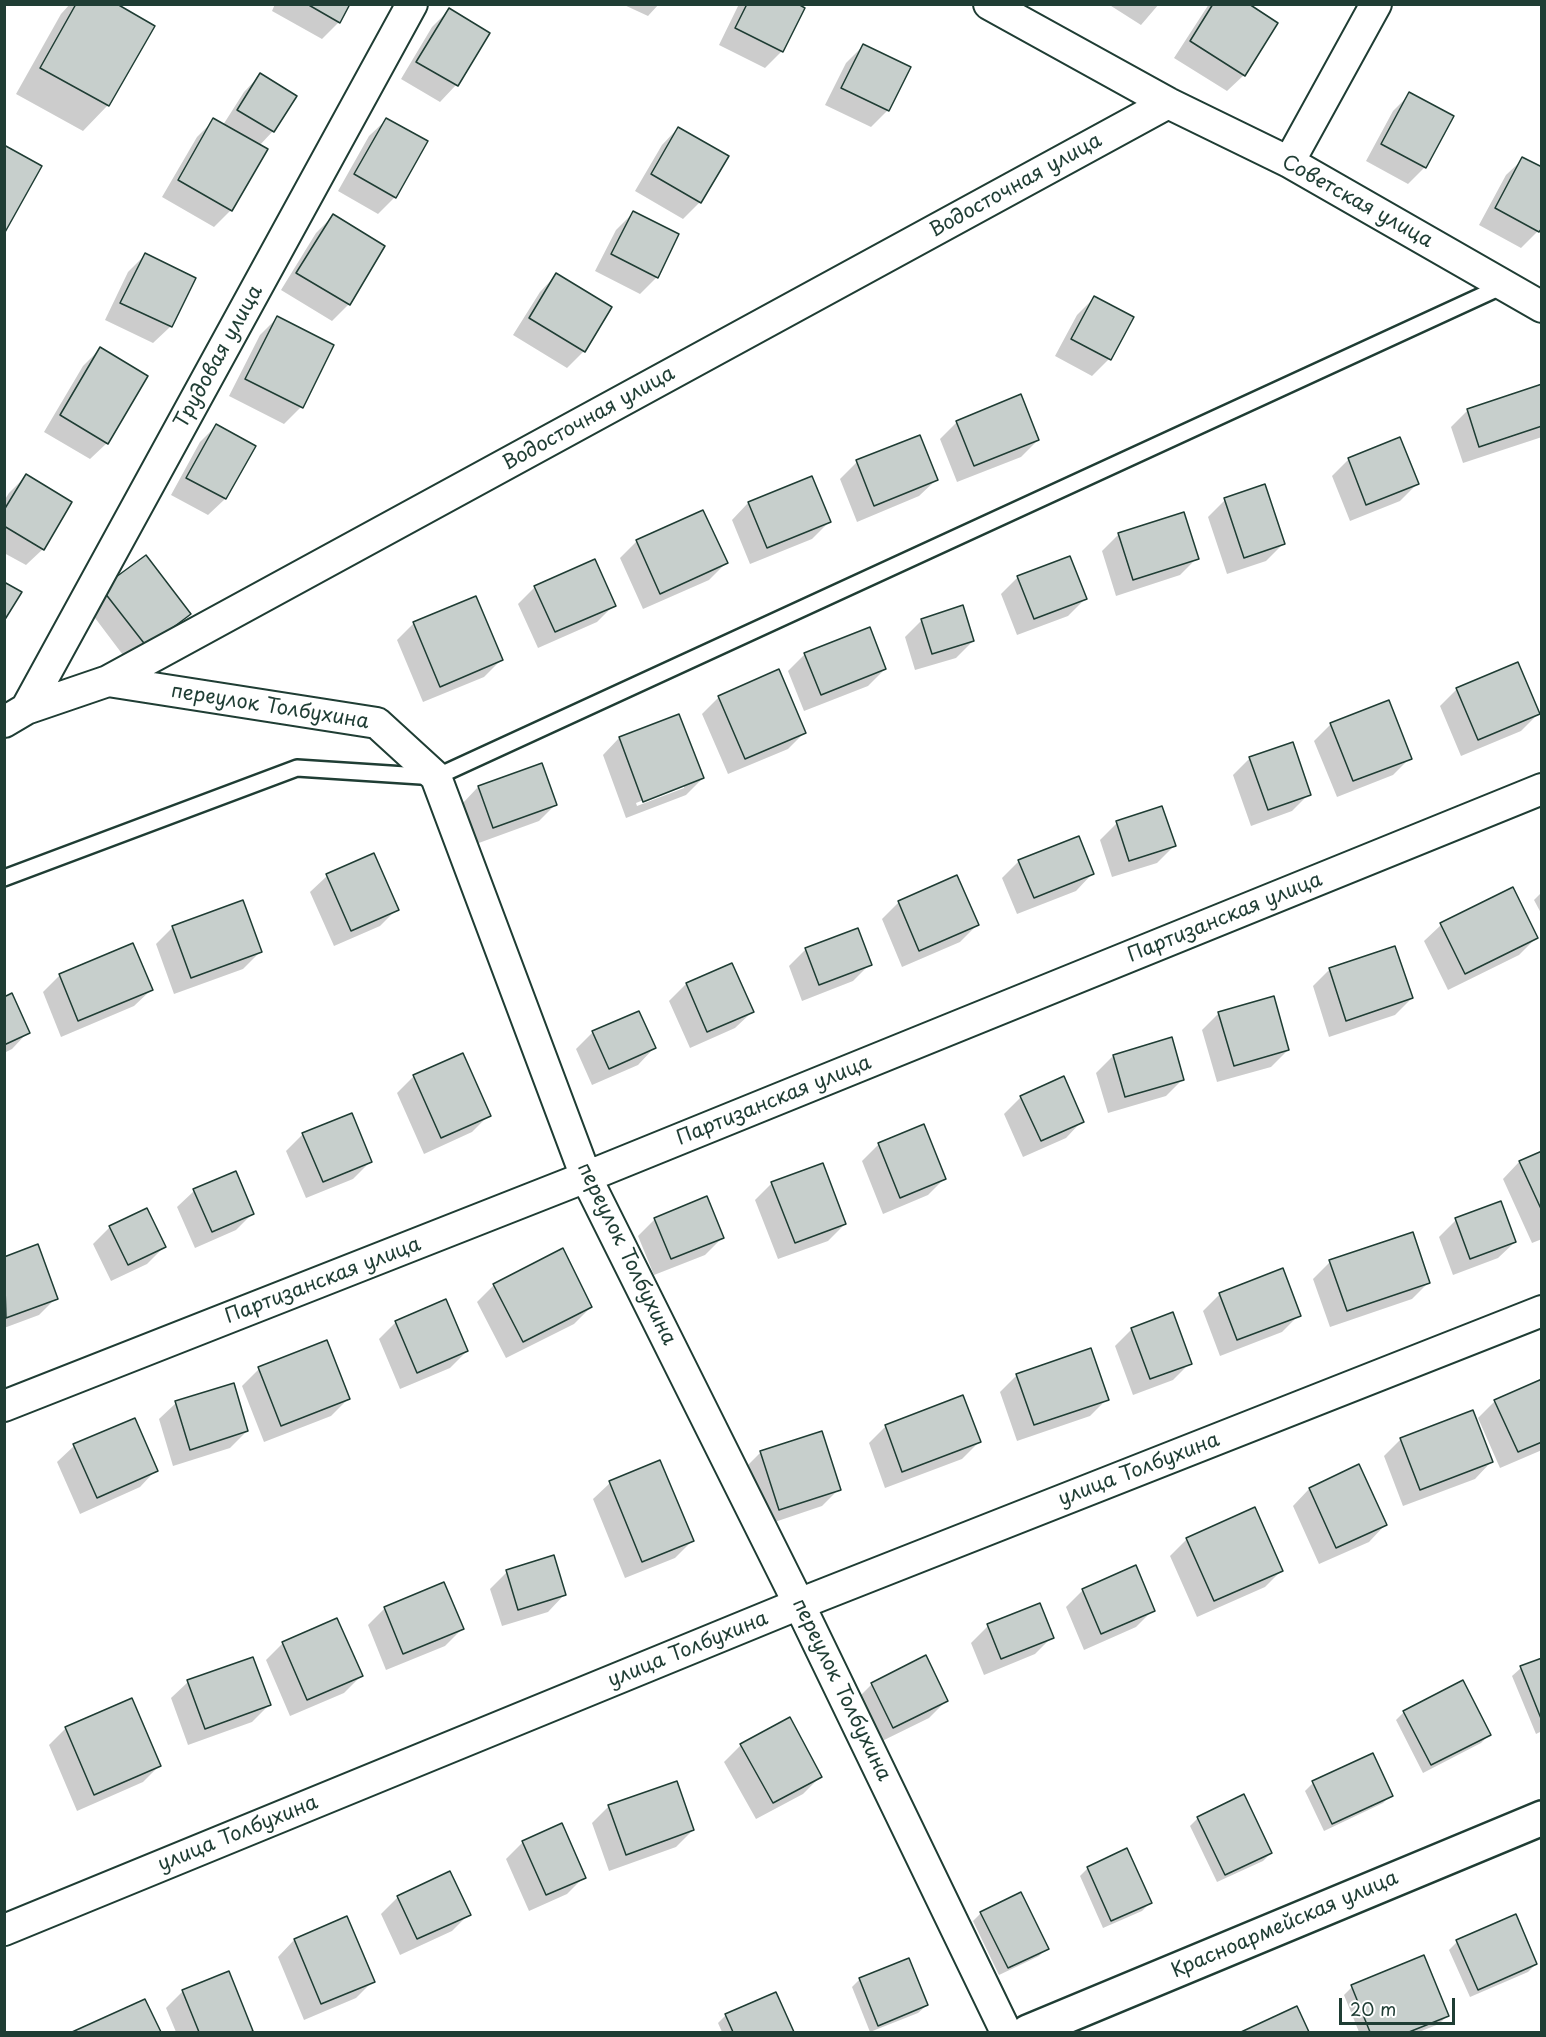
<!DOCTYPE html>
<meta charset="utf-8">
<style>
body{margin:0}
#map{position:relative;width:1546px;height:2037px;overflow:hidden;background:#fff;font-family:"Playpen Sans",sans-serif}
canvas{display:block}
.frame{position:absolute;inset:0;border:6px solid #1f3d34;pointer-events:none}
.scale{position:absolute;left:1339px;top:1998px;width:116px;height:27px;box-sizing:border-box;border:3px solid #1f3d34;border-top:0;padding-left:8px;font-size:18px;line-height:21px;white-space:nowrap;color:#1f3d34;-webkit-text-stroke:4px #fff;paint-order:stroke}
</style>
<div id="map">
<canvas width="1546" height="2037"></canvas>
<div class="frame"></div>
<div class="scale">20 m</div>
</div>
<script>
const context = document.querySelector('canvas').getContext('2d');
context.lineJoin = 'round';
function fill(path, color) { context.fillStyle = color; context.fill(path, 'evenodd'); }
function stroke(path, color, width, dash) { context.strokeStyle = color; context.lineWidth = width; context.lineCap = dash ? 'butt' : 'round'; context.setLineDash(dash || []); context.stroke(path); }
function label(font, color, halo, rows, align = 'center') {
  context.font = font + ' "Playpen Sans",sans-serif'; context.lineWidth = 4.5; context.setLineDash([]); context.textBaseline = 'middle'; context.strokeStyle = halo; context.fillStyle = color; for (const [text, x, y, turn = 0] of rows) {
    context.save(); context.translate(x, y); context.rotate((+turn || 0) * Math.PI / 180); context.textAlign = isNaN(turn) ? turn : align; if (halo) context.strokeText(text, 0, 0); context.fillText(text, 0, 0); context.restore();
  }
}
const shadow = new Path2D(`
 M70,4H114L153,26L108,105L83,131L16,94L61,14Z
 M275,4H348L339,22L322,39L272,11Z
 M622,4H659L648,16Z
 M739,4H795L782,51L765,68L719,45Z
 M1108,4H1159L1141,25Z
 M1209,4H1246L1244,75L1227,91L1174,58Z
 M449,10L488,33L456,85L440,102L401,79L432,27Z
 M863,46L888,110L871,127L825,105L846,63Z
 M260,75L273,131L259,146L231,210L214,227L162,197L197,137L214,120L223,125L244,92Z
 M1410,94L1425,167L1408,184L1366,161L1393,111Z
 M386,120L395,197L378,214L338,191L369,136Z
 M678,128L700,202L683,219L635,191L662,145Z
 M1523,159L1538,231L1521,248L1479,225L1506,175Z
 M633,213L657,277L640,294L595,271L616,230Z
 M333,216L383,247L348,305L332,321L281,290L316,233Z
 M145,255L194,278L170,327L153,343L105,320L128,272Z
 M556,275L584,351L567,368L513,335L540,292Z
 M1094,298L1109,359L1092,376L1055,356L1077,315Z
 M277,318L301,407L284,424L229,396L260,335Z
 M100,349L107,443L90,459L44,432L83,366Z
 M1542,386V437L1463,463L1451,427L1468,410Z
 M957,422L1038,440L1021,457L957,482L940,439Z
 M216,426L254,446L225,499L208,515L171,495L200,442Z
 M1349,459L1417,484L1400,501L1350,521L1332,476Z
 M857,462L936,480L919,496L857,522L840,479Z
 M26,476L43,549L26,565L4,553V501L9,493Z
 M1225,500L1283,544L1266,561L1227,574L1208,517Z
 M748,503L829,522L812,539L750,564L732,520Z
 M1119,534L1197,558L1180,575L1116,596L1102,551Z
 M637,541L726,563L709,580L643,609L620,558Z
 M1018,577L1085,599L1068,616L1017,635L1001,594Z
 M535,587L614,605L597,622L538,648L518,604Z
 M102,589L189,614L172,630L129,663L86,606Z
 M922,620L973,641L956,658L915,670L905,637Z
 M414,623L501,660L484,677L423,702L397,640Z
 M805,654L885,669L868,686L804,711L788,671Z
 M1457,689L1538,714L1521,731L1461,756L1440,706Z
 M719,697L805,732L788,749L728,774L702,714Z
 M679,716L703,778L686,795L626,818L603,755L619,738ZM684,784V788L637,806L636,803Z
 M1331,724L1410,758L1393,775L1337,797L1314,741Z
 M1250,758L1309,794L1292,811L1251,826L1233,775Z
 M541,765L556,804L539,821L476,844L462,804L478,787Z
 M1117,823L1174,846L1157,863L1112,877L1100,840Z
 M1019,861L1092,874L1076,891L1017,914L1002,878Z
 M327,876L397,909L380,926L334,946L310,892Z
 M1542,892V915L1534,900Z
 M899,902L977,925L960,942L902,967L882,919Z
 M1441,925L1536,938L1519,955L1448,990L1424,941Z
 M173,927L260,952L243,969L174,994L156,944Z
 M132,945L151,990L134,1006L61,1037L43,992L60,975Z
 M806,949L870,964L853,981L802,1001L789,966Z
 M731,965L752,1012L735,1028L690,1048L669,1001L686,984Z
 M1330,969L1412,998L1395,1015L1329,1037L1313,986Z
 M4,998L28,1032L12,1049L4,1053Z
 M1219,1013L1288,1050L1271,1067L1217,1082L1202,1030Z
 M593,1032L654,1048L638,1065L592,1085L576,1049Z
 M1171,1039L1183,1079L1166,1096L1108,1113L1096,1073L1113,1056Z
 M414,1076L489,1115L472,1132L424,1154L397,1093Z
 M1021,1097L1082,1121L1066,1138L1023,1157L1004,1114Z
 M303,1134L370,1162L353,1179L306,1198L286,1151Z
 M879,1144L945,1178L928,1195L883,1214L862,1161Z
 M1542,1152V1239L1532,1243L1503,1179L1519,1162Z
 M235,1173L253,1213L236,1230L195,1248L177,1207L194,1191Z
 M772,1183L845,1224L828,1241L778,1259L755,1200Z
 M655,1219L722,1238L705,1255L654,1275L638,1236Z
 M1456,1220L1515,1242L1498,1258L1453,1275L1439,1237Z
 M110,1227L164,1247L147,1264L111,1281L93,1244Z
 M4,1258L56,1298L39,1315L4,1328Z
 M1330,1262L1429,1282L1412,1299L1330,1327L1313,1279Z
 M494,1285L591,1307L574,1324L506,1358L477,1302Z
 M1220,1294L1299,1315L1282,1332L1220,1356L1203,1311Z
 M396,1322L467,1351L450,1368L400,1389L379,1339Z
 M1132,1329L1190,1363L1173,1380L1133,1395L1115,1346Z
 M259,1369L348,1399L331,1416L264,1442L242,1386Z
 M1017,1375L1107,1399L1090,1416L1017,1441L1000,1392Z
 M1542,1381V1450L1500,1468L1478,1418L1495,1401Z
 M962,1397L979,1442L962,1459L885,1488L869,1443L886,1426Z
 M176,1403L247,1431L230,1448L173,1466L159,1419Z
 M1401,1439L1491,1462L1475,1479L1403,1506L1384,1456Z
 M74,1446L156,1470L140,1487L80,1514L57,1462Z
 M761,1452L839,1489L822,1506L763,1526L744,1469Z
 M1358,1466L1385,1525L1369,1542L1319,1564L1293,1506L1309,1489Z
 M610,1483L692,1541L675,1558L625,1578L593,1499Z
 M1187,1539L1282,1570L1265,1587L1197,1617L1170,1556Z
 M507,1572L564,1595L548,1612L502,1626L490,1589Z
 M1083,1590L1153,1610L1136,1627L1084,1650L1066,1607Z
 M385,1608L462,1629L445,1646L386,1670L368,1625Z
 M988,1626L1052,1637L1035,1654L984,1675L971,1643Z
 M283,1643L361,1676L344,1693L290,1716L266,1660Z
 M1542,1659V1731L1536,1734L1512,1676L1521,1668Z
 M188,1682L269,1705L252,1722L188,1745L171,1698Z
 M872,1684L946,1701L929,1718L876,1744L855,1701Z
 M1404,1712L1489,1735L1481,1743L1423,1773L1396,1720Z
 M66,1728L160,1765L143,1782L77,1811L49,1745Z
 M741,1745L820,1777L803,1794L756,1819L724,1762Z
 M1313,1783L1391,1795L1383,1803L1324,1831L1305,1791Z
 M609,1806L693,1830L676,1847L609,1871L592,1823Z
 M1198,1818L1271,1853L1263,1861L1217,1882L1190,1826Z
 M523,1842L584,1877L567,1894L529,1911L506,1859Z
 M1088,1868L1150,1903L1142,1911L1103,1928L1080,1876Z
 M398,1897L469,1914L452,1931L400,1955L381,1914Z
 M981,1913L1047,1948L1039,1956L999,1975L973,1921Z
 M294,1940L373,1981L356,1998L304,2020L278,1957Z
 M1457,1942L1536,1964L1528,1972L1470,1997L1449,1950Z
 M860,1979L927,2005L918,2013L870,2032L852,1987Z
 M1352,1987L1447,2016L1439,2024L1419,2032H1359L1344,1995Z
 M183,1991L252,2031L250,2032H176L166,2008Z
 M775,1994L792,2032H722L718,2023L726,2015Z
 M144,2001L159,2032H76Z
 M1296,2008L1308,2032H1245Z`);
const building = new Path2D(`
 M76,4H117L155,26L109,106L40,68Z
 M307,4H350L340,23Z
 M747,4H798L805,8L783,52L735,28Z
 M1213,4H1249L1278,23L1245,76L1190,41Z
 M449,8L490,33L458,86L416,62Z
 M863,44L911,67L889,111L841,88Z
 M260,73L297,96L274,132L237,110Z
 M1409,92L1454,116L1426,168L1381,144Z
 M213,118L268,149L232,211L178,180Z
 M386,118L428,141L396,198L354,174Z
 M678,127L729,156L701,203L651,174Z
 M4,145L42,166L4,234Z
 M1522,157L1542,167V228L1539,232L1495,208Z
 M633,211L679,234L658,278L611,254Z
 M333,214L385,246L350,305L296,273Z
 M145,253L196,278L172,327L120,303Z
 M556,273L612,307L585,352L529,318Z
 M1094,296L1134,317L1111,360L1071,339Z
 M277,316L334,345L303,408L245,379Z
 M100,347L148,376L108,444L60,415Z
 M1542,384V426L1479,447L1467,409Z
 M1021,394L1039,440L974,466L956,421Z
 M216,424L256,446L226,499L186,478Z
 M920,435L938,480L874,506L856,460Z
 M1400,437L1419,484L1366,505L1348,458Z
 M26,474L72,502L44,550L4,526V510Z
 M812,476L831,522L767,548L748,502Z
 M1265,484L1285,544L1244,558L1224,498Z
 M703,510L728,563L660,594L636,540Z
 M1184,512L1199,559L1133,580L1118,533Z
 M146,555L191,614L147,647L101,588Z
 M1070,556L1087,599L1034,619L1017,576Z
 M595,559L616,606L555,632L534,586Z
 M4,582L22,592L4,621Z
 M476,596L503,660L440,687L413,622Z
 M963,605L974,641L932,654L921,619Z
 M870,627L886,669L821,695L804,653Z
 M1518,662L1540,714L1478,740L1456,688Z
 M779,669L806,733L745,759L718,696Z
 M1389,700L1412,759L1353,781L1330,723Z
 M679,714L704,778L643,802L619,737Z
 M1293,742L1311,795L1268,810L1249,757Z
 M542,763L557,805L493,828L478,786Z
 M1162,806L1176,846L1129,861L1116,821Z
 M1079,836L1094,874L1034,898L1018,860Z
 M374,853L399,910L351,931L326,874Z
 M957,875L979,925L919,951L898,901Z
 M1513,887L1538,938L1465,974L1440,923Z
 M243,900L262,952L191,978L172,926Z
 M858,928L872,965L819,985L805,948Z
 M133,943L153,990L78,1021L59,974Z
 M1395,946L1413,998L1346,1021L1329,968Z
 M732,963L754,1012L707,1032L686,983Z
 M12,993L30,1033L4,1045V997Z
 M1274,996L1289,1050L1234,1066L1218,1012Z
 M639,1011L656,1048L609,1069L592,1031Z
 M1172,1037L1184,1080L1125,1097L1113,1055Z
 M463,1053L491,1116L441,1138L413,1075Z
 M1064,1076L1084,1122L1041,1141L1020,1096Z
 M352,1113L372,1162L323,1182L302,1133Z
 M924,1124L946,1179L900,1198L878,1143Z
 M1542,1151V1211L1519,1161Z
 M823,1163L846,1224L795,1243L771,1182Z
 M236,1171L254,1214L212,1232L193,1189Z
 M707,1196L724,1238L671,1259L654,1218Z
 M1501,1201L1516,1242L1470,1259L1455,1218Z
 M147,1208L166,1247L128,1265L109,1226Z
 M1413,1232L1430,1283L1347,1311L1329,1260Z
 M38,1244L58,1299L6,1318L4,1257Z
 M563,1248L592,1307L523,1342L493,1284Z
 M1283,1268L1301,1316L1237,1340L1219,1293Z
 M446,1299L468,1351L417,1373L395,1321Z
 M1173,1312L1192,1364L1150,1379L1131,1328Z
 M327,1340L350,1399L281,1426L258,1367Z
 M1091,1348L1109,1400L1034,1425L1016,1374Z
 M1542,1379V1442L1518,1452L1494,1400Z
 M234,1383L248,1431L190,1450L175,1401Z
 M963,1395L981,1442L902,1472L885,1425Z
 M1473,1410L1493,1462L1420,1490L1400,1438Z
 M135,1418L158,1471L97,1498L73,1444Z
 M822,1431L841,1490L779,1510L760,1451Z
 M660,1460L694,1541L642,1562L609,1481Z
 M1359,1464L1387,1525L1336,1548L1309,1488Z
 M1255,1507L1283,1571L1214,1601L1186,1538Z
 M554,1555L566,1595L518,1610L506,1570Z
 M1136,1565L1155,1611L1101,1634L1082,1589Z
 M444,1582L464,1629L403,1654L384,1607Z
 M1040,1603L1054,1638L1001,1659L987,1624Z
 M337,1618L363,1676L307,1700L282,1642Z
 M926,1655L948,1701L893,1728L871,1683Z
 M253,1657L271,1705L205,1729L187,1680Z
 M1542,1658V1721L1520,1666Z
 M1463,1680L1491,1735L1431,1765L1403,1711Z
 M132,1698L161,1766L94,1795L65,1727Z
 M790,1717L822,1777L773,1803L740,1744Z
 M1373,1753L1393,1796L1332,1824L1312,1781Z
 M677,1781L694,1830L626,1855L608,1805Z
 M1244,1794L1272,1853L1225,1875L1197,1817Z
 M562,1823L586,1878L546,1895L522,1841Z
 M1127,1848L1152,1903L1111,1921L1087,1867Z
 M450,1871L471,1915L417,1939L397,1896Z
 M1021,1892L1049,1949L1008,1968L980,1912Z
 M1516,1914L1537,1964L1478,1990L1456,1940Z
 M347,1916L375,1982L321,2004L294,1939Z
 M1424,1955L1449,2016L1409,2032H1370L1351,1985Z
 M909,1958L928,2005L878,2026L859,1978Z
 M229,1971L253,2031L250,2032H199L182,1990Z
 M776,1992L794,2032H733L725,2014Z
 M145,1999L161,2032H72Z
 M1297,2006L1309,2032H1241Z`);
const service = new Path2D(`
 M4,878L297,768L436,777L1505,285`);
const minor = new Path2D(`
 M989,4L1168,103L1289,162L1542,307
 M1289,162L1376,4
 M108,681L377,723L436,777L586,1177L799,1604L1006,2032
 M26,709L412,4
 M4,722L26,709L108,681L1168,103
 M4,1406L586,1177L1542,789
 M4,1930L799,1604L1542,1311`);
const tertiary = new Path2D(`
 M1028,2032L1542,1818`);
const streetNames = [
 ["Водосточная улица",1016,186,-29],
 ["Советская улица",1357,202,29],
 ["Трудовая улица",219,357,-61],
 ["Водосточная улица",589,419,-29],
 ["переулок Толбухина",270,707,9],
 ["Партизанская улица",1225,918,-22],
 ["Партизанская улица",774,1101,-22],
 ["переулок Толбухина",626,1254,64],
 ["Партизанская улица",323,1281,-21],
 ["улица Толбухина",1139,1470,-21],
 ["улица Толбухина",688,1650,-22],
 ["переулок Толбухина",841,1690,64],
 ["улица Толбухина",238,1834,-22],
 ["Красноармейская улица",1285,1925,-23]
];
fill(shadow, '#0003');
fill(building, '#c7cfcc');
stroke(building, '#1f3d34', 1.5);
stroke(service, '#1f3d34', 20);
stroke(minor, '#1f3d34', 34);
stroke(tertiary, '#1f3d34', 38);
stroke(service, '#fff', 15);
stroke(minor, '#fff', 30);
stroke(tertiary, '#fff', 33);
label('20px', '#1f3d34', '#fff', streetNames);
</script>
